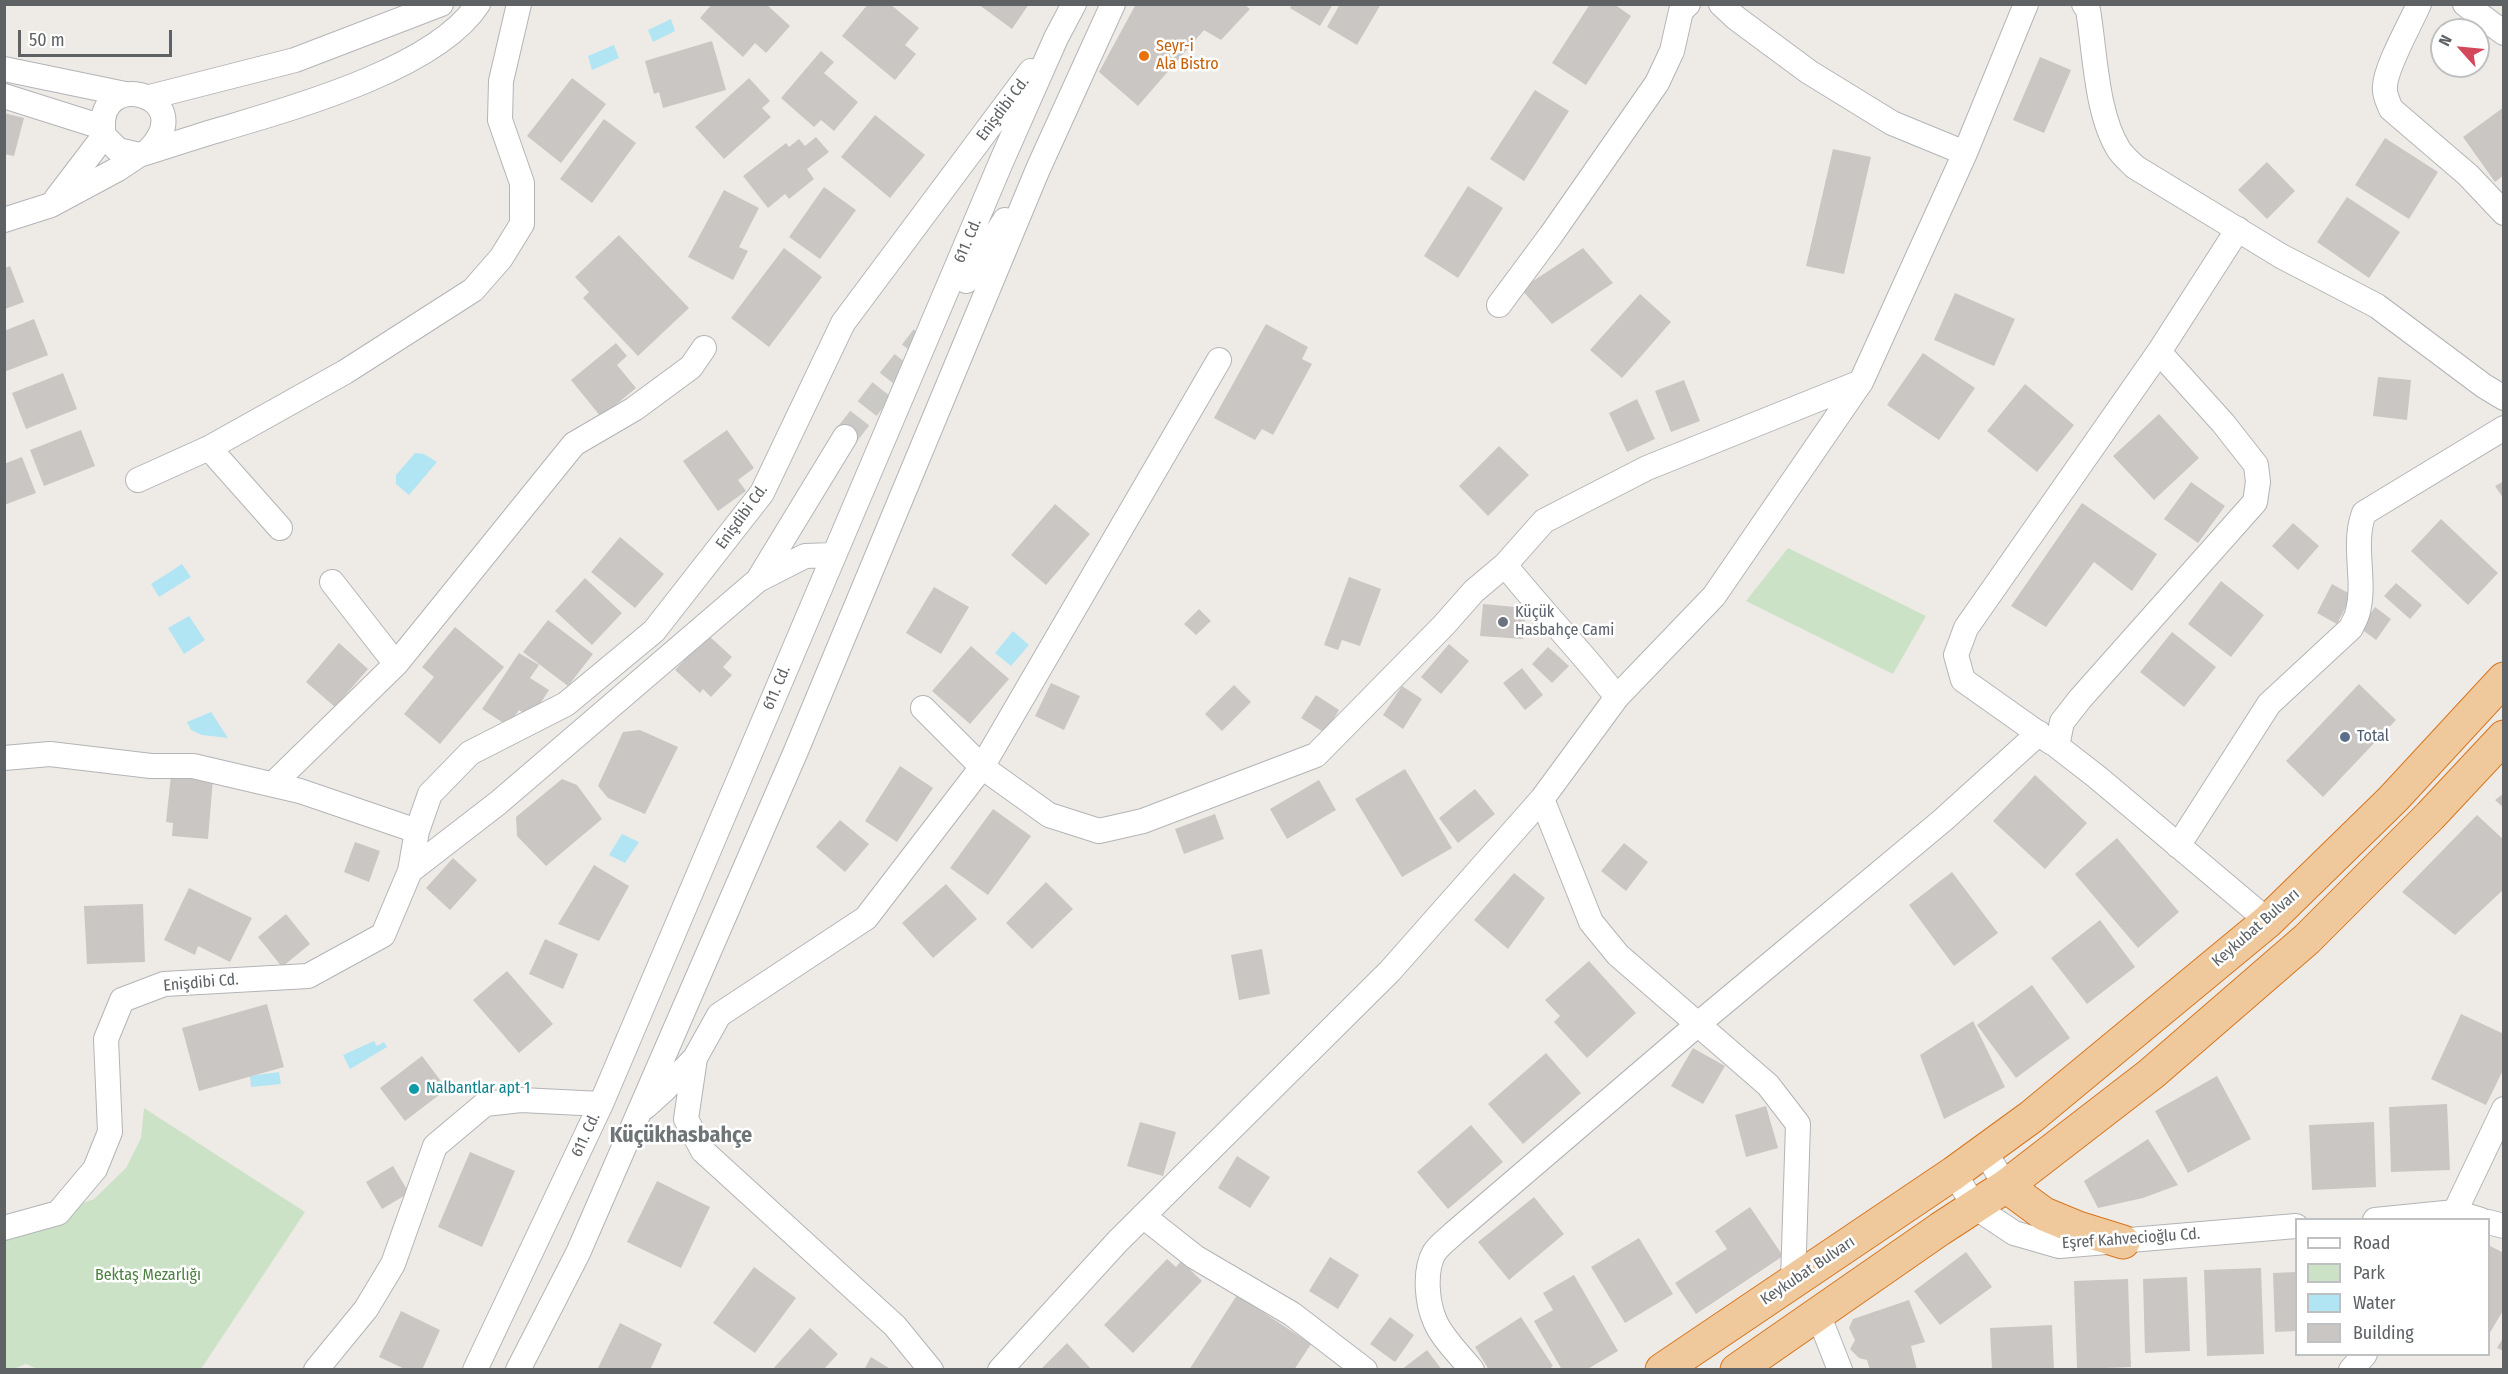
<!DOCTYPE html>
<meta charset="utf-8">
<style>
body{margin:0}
#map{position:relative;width:2508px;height:1374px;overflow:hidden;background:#eeebe7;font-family:"Fira Sans Condensed",sans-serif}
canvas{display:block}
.frame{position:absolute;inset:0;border:6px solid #5e6265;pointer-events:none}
.legend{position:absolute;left:2295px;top:1218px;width:195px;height:138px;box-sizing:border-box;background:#fff;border:2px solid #bfc0c1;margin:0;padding:8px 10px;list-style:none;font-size:18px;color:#5e6265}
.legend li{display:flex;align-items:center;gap:12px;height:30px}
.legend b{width:30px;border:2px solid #bfc0c1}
.north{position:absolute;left:2430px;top:18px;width:60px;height:60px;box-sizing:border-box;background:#fff;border:2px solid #bfc0c1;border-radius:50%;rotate:297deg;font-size:16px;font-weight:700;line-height:24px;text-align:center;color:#5e6265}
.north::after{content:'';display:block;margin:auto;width:21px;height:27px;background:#d3485b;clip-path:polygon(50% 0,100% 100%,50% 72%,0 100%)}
.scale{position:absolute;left:18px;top:30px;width:154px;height:27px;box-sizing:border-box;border:3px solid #5e6265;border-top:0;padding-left:8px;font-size:18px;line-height:21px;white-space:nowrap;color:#5e6265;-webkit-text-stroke:4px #fff;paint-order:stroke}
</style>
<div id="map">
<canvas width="2508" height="1374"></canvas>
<div class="frame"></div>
<ul class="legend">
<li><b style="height:8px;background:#fff"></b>Road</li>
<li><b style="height:16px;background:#cce2c7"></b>Park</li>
<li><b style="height:16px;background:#b1e5f4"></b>Water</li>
<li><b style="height:16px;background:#cac6c3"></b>Building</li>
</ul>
<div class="north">N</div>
<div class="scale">50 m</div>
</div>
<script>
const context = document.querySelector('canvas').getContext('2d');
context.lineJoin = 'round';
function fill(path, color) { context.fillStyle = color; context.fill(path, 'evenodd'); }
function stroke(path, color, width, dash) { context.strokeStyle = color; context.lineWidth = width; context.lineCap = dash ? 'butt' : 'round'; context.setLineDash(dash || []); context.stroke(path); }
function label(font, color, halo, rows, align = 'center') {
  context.font = font + ' "Fira Sans Condensed",sans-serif'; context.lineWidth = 5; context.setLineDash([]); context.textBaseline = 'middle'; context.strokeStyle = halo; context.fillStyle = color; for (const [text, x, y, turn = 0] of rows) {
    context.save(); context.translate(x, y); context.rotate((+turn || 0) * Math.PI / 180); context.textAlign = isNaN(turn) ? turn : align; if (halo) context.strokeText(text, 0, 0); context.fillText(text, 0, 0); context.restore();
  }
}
const green = new Path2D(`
 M1788,548L1926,616L1893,674L1746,601Z
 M144,1108L305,1212L201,1369L40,1370L26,1364L13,1369L5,1370V1231L94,1199L126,1168L141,1138Z`);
const water = new Path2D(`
 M671,19L675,31L653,42L648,30Z
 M614,45L619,58L592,70L588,56Z
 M415,453L424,454L437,462L409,495L396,484V475Z
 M182,564L191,577L159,597L151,584Z
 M189,616L205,640L184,654L168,628Z
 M1013,631L1029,645L1011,666L995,653Z
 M211,712L228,738L202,735L191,730L187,722Z
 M622,834L639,842L625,863L609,855Z
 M374,1041L377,1046L384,1042L387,1047L350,1069L343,1055Z
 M279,1072L281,1084L251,1087L250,1076Z`);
const building = new Path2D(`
 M712,4H766L790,26L766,53L755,43L743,57L700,18Z
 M868,4H890L919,28L905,45L916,54L895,80L842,36Z
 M978,4H1029L1012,29Z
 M1136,4H1244L1250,9L1221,40L1204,30L1138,106L1099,72Z
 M1292,4H1333L1320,26L1290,8Z
 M1340,4H1381L1357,45L1327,27Z
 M1590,4H1614L1631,16L1586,85L1552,63Z
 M712,41L726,90L663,108L659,92L654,94L645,61Z
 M821,51L834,62L824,73L858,102L834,131L821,120L814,127L781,98Z
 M2040,57L2071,70L2044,133L2013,120Z
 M572,78L606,104L561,163L527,136Z
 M749,78L770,101L762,108L771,117L724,159L695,127Z
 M1535,90L1569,111L1524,181L1490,159Z
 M2504,107V175L2495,182L2463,137Z
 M4,113L24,118L14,156L4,154Z
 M875,115L925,155L890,198L841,157Z
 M604,119L636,143L592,203L560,179Z
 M816,137L829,152L807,169L814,179L789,199L785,194L768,208L743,176L786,143L789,147L799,139L805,146Z
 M2385,138L2438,172L2409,219L2355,185Z
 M1833,149L1871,157L1844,274L1806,266Z
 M2267,162L2295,191L2267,219L2238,190Z
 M1468,186L1503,208L1458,278L1424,256Z
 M824,187L856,210L820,259L789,237Z
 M724,190L759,208L739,247L748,251L733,280L688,257Z
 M2347,197L2400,232L2369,278L2317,242Z
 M619,235L689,308L638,356L583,298L589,292L575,277Z
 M784,248L822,277L769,347L731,318Z
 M1583,248L1613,283L1552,324L1521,289Z
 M10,266L24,302L5,309V268Z
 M1955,293L2015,319L1994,366L1934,340Z
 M1640,294L1671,322L1622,378L1590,350Z
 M34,319L48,355L4,372V331Z
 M1266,324L1308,347L1302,359L1312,364L1273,435L1262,429L1255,440L1214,418Z
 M616,343L627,356L617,365L636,388L601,417L571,380Z
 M1923,353L1975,388L1939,440L1887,405Z
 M63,373L77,409L26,429L12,393Z
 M2378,377L2411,380L2407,420L2373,416Z
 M1684,380L1700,421L1671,432L1655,391Z
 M2025,384L2074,425L2037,472L1987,431Z
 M1637,399L1655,439L1627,452L1609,413Z
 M2159,414L2199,458L2154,500L2113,456Z
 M81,430L95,466L44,486L30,450Z
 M727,430L754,468L738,480L746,491L718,511L683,461Z
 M1499,446L1529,475L1488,516L1459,486Z
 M22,457L36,493L4,505V464Z
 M2504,481V499L2495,486Z
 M2191,482L2225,506L2198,543L2164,519Z
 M2082,503L2157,554L2132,591L2094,562L2046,627L2011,606Z
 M1055,504L1090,534L1046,585L1011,555Z
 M2441,519L2498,573L2468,605L2411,551Z
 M2293,523L2319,546L2298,570L2272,546Z
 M620,537L664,574L635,608L591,572Z
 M1349,577L1381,589L1360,646L1342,640L1338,650L1324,645Z
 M585,578L622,613L592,645L555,611Z
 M2221,581L2264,615L2231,657L2188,624Z
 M2396,583L2422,605L2410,619L2384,596Z
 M2332,584L2352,595L2337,624L2317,613Z
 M934,587L969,607L941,654L906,633Z
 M1483,604L1526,608L1523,639L1480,636Z
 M2375,607L2391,619L2376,640L2360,628Z
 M1199,609L1211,621L1196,635L1184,624Z
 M548,620L593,654L568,686L523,652Z
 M455,627L504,667L440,744L404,714L434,677L422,667Z
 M2172,632L2216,667L2184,707L2140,672Z
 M708,635L732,657L723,667L732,675L711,697L703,689L700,693L675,670Z
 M339,643L368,669L335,707L306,682Z
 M1449,644L1469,661L1441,694L1421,677Z
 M971,646L1009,679L970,724L932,691Z
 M1548,647L1569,666L1552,683L1532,664Z
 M519,653L539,665L530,678L549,690L531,718L519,710L508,726L482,709Z
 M1522,668L1543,695L1525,710L1503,683Z
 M1051,683L1080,696L1064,730L1035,716Z
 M2359,684L2396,720L2323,797L2286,761Z
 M1234,685L1251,702L1222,731L1205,714Z
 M1402,686L1422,699L1403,729L1383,715Z
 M1316,695L1339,710L1325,733L1301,718Z
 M640,730L678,747L645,814L608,798L598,786L623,732Z
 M900,766L933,788L897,842L865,821Z
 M1405,769L1452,848L1402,877L1355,799Z
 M171,775L213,779L208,839L172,836L173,823L166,822Z
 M2035,775L2087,823L2045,869L1993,821Z
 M562,779L577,785L602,819L546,866L517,836L516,817Z
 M1319,780L1336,810L1287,839L1270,809Z
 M1475,789L1495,814L1458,843L1439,818Z
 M2504,793V808L2495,800Z
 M993,809L1031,836L988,895L950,868Z
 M1215,814L1224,839L1184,854L1175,829Z
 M2477,815L2504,840V889L2455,935L2402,892Z
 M840,820L869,844L845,872L816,847Z
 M2117,838L2179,912L2138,948L2075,874Z
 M355,842L380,851L369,882L344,872Z
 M1624,843L1648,862L1626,891L1601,871Z
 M453,858L477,880L450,910L426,888Z
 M594,865L629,886L599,941L558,924Z
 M1952,872L1998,933L1954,966L1909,905Z
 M1514,873L1545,898L1508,949L1474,920Z
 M1046,882L1073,909L1032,949L1006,923Z
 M946,884L977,919L933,958L902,923Z
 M189,888L252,918L230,962L198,946L195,955L164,940Z
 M143,904L145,962L87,964L84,906Z
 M286,914L310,944L282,967L258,937Z
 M2100,920L2135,967L2087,1004L2051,958Z
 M545,939L578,954L563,989L529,974Z
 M1262,949L1270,994L1239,1000L1231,955Z
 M1589,961L1636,1013L1587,1058L1554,1022L1560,1016L1545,1000Z
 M507,971L553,1024L519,1053L473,1000Z
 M2032,985L2070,1038L2016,1078L1977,1025Z
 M267,1004L284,1067L199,1091L182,1028Z
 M2461,1014L2504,1034V1068L2486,1105L2431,1079Z
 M1973,1021L2005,1087L1944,1119L1920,1055Z
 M1693,1048L1725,1066L1703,1104L1671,1086Z
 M1546,1053L1581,1093L1523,1144L1488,1104Z
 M422,1056L447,1089L405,1121L380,1088Z
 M2217,1076L2251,1139L2188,1173L2155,1111Z
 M2447,1104L2450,1170L2391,1172L2389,1107Z
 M1766,1106L1778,1148L1746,1157L1735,1115Z
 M1140,1122L1176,1132L1163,1176L1127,1166Z
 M2374,1122L2376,1187L2312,1190L2309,1125Z
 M1471,1125L1503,1162L1448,1209L1417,1172Z
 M2148,1139L2178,1185L2143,1198L2098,1208L2084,1181Z
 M470,1152L515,1171L482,1247L438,1227Z
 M1237,1156L1270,1177L1250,1208L1218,1188Z
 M393,1166L409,1193L382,1209L366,1182Z
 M657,1181L710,1207L681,1268L627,1242Z
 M1534,1197L1564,1234L1509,1280L1478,1242Z
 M1750,1207L1783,1256L1696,1314L1675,1283L1727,1249L1715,1231Z
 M1639,1238L1673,1294L1625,1323L1591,1267Z
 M2488,1245L2504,1253V1309L2488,1336Z
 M1966,1252L1992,1287L1940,1325L1914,1291Z
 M1330,1257L1359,1275L1338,1309L1309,1291Z
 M1167,1259L1176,1267L1181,1261L1202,1281L1133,1353L1104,1325Z
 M754,1267L796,1298L755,1353L713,1323Z
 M2261,1268L2264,1354L2207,1356L2204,1270Z
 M2296,1272V1331L2275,1332L2273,1273Z
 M1574,1275L1618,1351L1586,1370H1562L1534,1321L1553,1310L1543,1293Z
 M2187,1277L2190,1351L2145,1353L2143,1279Z
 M2128,1279L2131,1367L2077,1369L2074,1281Z
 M1237,1295L1311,1344L1294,1370H1189Z
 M1909,1300L1925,1342L1911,1346L1917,1370H1870L1867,1360L1859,1358L1850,1349L1855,1340L1849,1328L1853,1319Z
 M401,1311L440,1330L422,1370H407L379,1357Z
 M1390,1317L1414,1335L1395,1362L1370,1344Z
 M1521,1317L1553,1366L1548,1370H1489L1475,1347Z
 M620,1323L662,1344L650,1370H597Z
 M2052,1325L2054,1370H1992L1990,1328Z
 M810,1328L838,1354L823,1370H772Z
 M2504,1336V1351L2497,1348Z
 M1067,1343L1092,1370H1040Z
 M1427,1350L1442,1370H1401Z
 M871,1357L892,1370H864Z`);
const minorTunnel = new Path2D(`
 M845,437L923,337`);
const minor = new Path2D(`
 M1721,4L1736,18L1809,72L1892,123L1965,153
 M2084,4L2088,10C2095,51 2096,114 2119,150C2123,156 2130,162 2135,167L2281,256L2377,306L2484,386L2504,398
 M2419,4C2410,25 2386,66 2385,86C2384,94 2388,102 2391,109L2468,175L2504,213
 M2465,4L2504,33
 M4,69L125,94
 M4,96L102,127
 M150,97L295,60L441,4
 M149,150C202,94 91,65 104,136L118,150L139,155C166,147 194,137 222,129C293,108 437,68 478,4
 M56,199L104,136
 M4,220L51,205L118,169L139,155
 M966,281L1005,220
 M1499,305L1551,235L1657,83L1672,51L1681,11L1688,4
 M2159,352L2223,423L2256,465L2258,482L2255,502L2080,699L2062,722L2057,746L2097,777L2268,921
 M209,448L280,528
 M138,480L209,448L345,372L473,290L501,258L522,224V183L500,120L501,81L519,4
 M1505,565L1544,521L1647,468L1861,382
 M758,580L845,437
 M332,582L396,664
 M923,708L982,767L1049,815L1099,831L1143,821L1316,755L1444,625L1474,591L1505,565C1541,610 1581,651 1617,697
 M2052,743L1963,680L1956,655L1966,628L2159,352L2238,229
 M4,758L50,754L151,766H193L300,791L417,831
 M273,784L396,664L574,444L634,409L691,367L704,348
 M1542,799L1591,922L1618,955L1768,1085L1798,1124L1793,1281
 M2178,846L2269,704L2351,628C2353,623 2357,617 2358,611C2366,579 2352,545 2364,513L2504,428
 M410,871L417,831L430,794L470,753L566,704L654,631L762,493L843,323L1031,71
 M645,1107L665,1089L695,1058
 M1985,1152L2006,1186
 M1954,1173L1975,1207L2014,1233L2059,1246L2296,1226
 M1143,1216L1195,1257L1292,1314L1365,1370
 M2375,1220L2455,1212L2481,1220
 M2451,1220L2504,1109
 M2488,1222L2504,1226
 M4,1228L58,1213L95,1169L110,1132L106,1039L122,1000L164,984L308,976L383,935L410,871L498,803L758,580L805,556L833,555
 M1818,1314L1840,1370
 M316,1370L366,1309L393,1264L435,1146L485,1104L521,1100L601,1104
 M475,1370L601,1104L1002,160L1056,38L1074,4
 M518,1370L578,1253L796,751L1038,169L1113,4
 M931,1370L895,1326L703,1151L686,1119L695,1058L719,1015L866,918L982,767L1219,360
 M1000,1370L1118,1241L1390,971L1542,799L1617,697L1714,596L1861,382L1965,153L2026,4
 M1472,1370C1460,1355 1442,1338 1435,1321C1427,1303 1424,1271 1434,1253C1439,1245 1448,1239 1454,1233L1697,1025L1943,820L2039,733
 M2351,1370L2365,1354`);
const highway = new Path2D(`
 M2006,1186L2044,1214L2078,1228L2123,1242
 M1662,1370L1954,1173L2031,1117L2268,921L2393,799L2504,679
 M1737,1370L1940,1229L2006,1186L2151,1074L2307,939L2430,816L2504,737`);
const markers = [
 [1144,56,6,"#e8710a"],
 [1503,622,6,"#6b7280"],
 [2345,737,6,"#5c6f8a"],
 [414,1089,6,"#0f9aa8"]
];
const foodNames = [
 ["Seyr-i",1156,47],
 ["Ala Bistro",1156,65]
];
const streetNames = [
 ["Enişdibi Cd.",1003,109,-53],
 ["611. Cd.",968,241,-67],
 ["Enişdibi Cd.",742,517,-54],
 ["611. Cd.",777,688,-67],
 ["Keykubat Bulvarı",2256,928,-41],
 ["Enişdibi Cd.",201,983,-5],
 ["611. Cd.",586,1135,-65],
 ["Eşref Kahvecioğlu Cd.",2131,1239,-4],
 ["Keykubat Bulvarı",1808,1271,-34]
];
const worshipNames = [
 ["Küçük",1515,613],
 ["Hasbahçe Cami",1515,631]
];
const serviceNames = [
 ["Total",2357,737]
];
const cultureNames = [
 ["Nalbantlar apt 1",426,1089]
];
const parkNames = [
 ["Bektaş Mezarlığı",148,1276]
];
const districtNames = [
 ["Küçükhasbahçe",681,1136]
];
fill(green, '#cce2c7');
fill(water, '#b1e5f4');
fill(building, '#cac6c3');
stroke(minorTunnel, '#cac9c6', 24, [24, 12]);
stroke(minor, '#b2b4b7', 26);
stroke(highway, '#d7761e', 35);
stroke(minor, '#fff', 24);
stroke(highway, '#efc99c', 33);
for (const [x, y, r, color] of markers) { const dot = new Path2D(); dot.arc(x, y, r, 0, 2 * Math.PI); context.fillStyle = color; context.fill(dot); stroke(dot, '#fff', 2); }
label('16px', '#c56008', '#fff', foodNames, 'left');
label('16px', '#5e6265', '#fff', streetNames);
label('16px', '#5b616d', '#fff', worshipNames, 'left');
label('16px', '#4e5e75', '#fff', serviceNames, 'left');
label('16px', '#0d838f', '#fff', cultureNames, 'left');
label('16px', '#4c8141', '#fff', parkNames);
label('bold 22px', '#6f7477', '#fff', districtNames);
</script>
